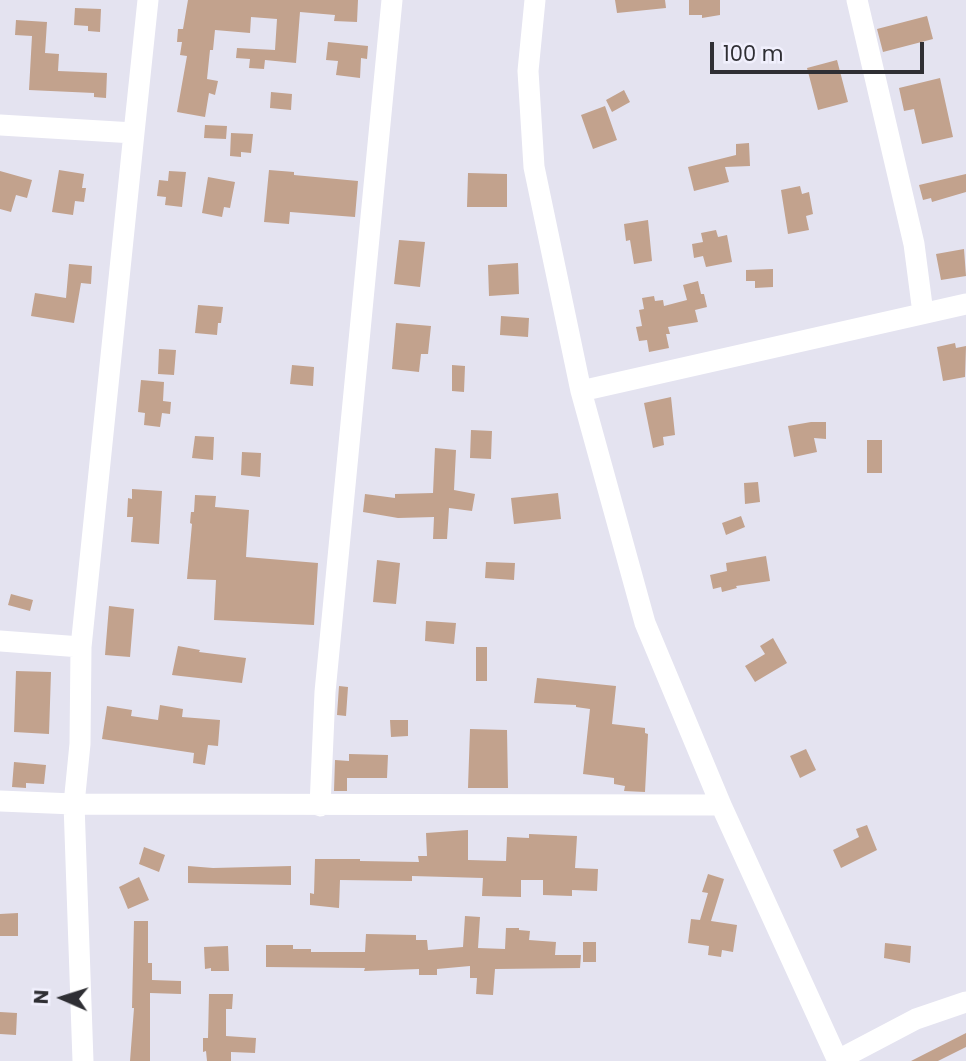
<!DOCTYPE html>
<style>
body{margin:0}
#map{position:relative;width:966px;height:1061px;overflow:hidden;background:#e4e3f0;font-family:Poppins,sans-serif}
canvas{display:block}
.north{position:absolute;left:28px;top:963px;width:70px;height:70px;-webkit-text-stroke:5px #f1f0fd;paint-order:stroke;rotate:273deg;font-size:19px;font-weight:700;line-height:28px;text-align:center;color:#2f2f34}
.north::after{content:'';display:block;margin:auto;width:24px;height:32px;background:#2f2f34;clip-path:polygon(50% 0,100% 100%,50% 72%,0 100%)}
.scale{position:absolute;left:710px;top:42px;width:214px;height:32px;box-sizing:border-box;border:4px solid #2f2f34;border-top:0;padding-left:9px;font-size:21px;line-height:24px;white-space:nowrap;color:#2f2f34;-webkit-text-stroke:5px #f1f0fd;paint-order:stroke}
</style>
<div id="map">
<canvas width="966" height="1061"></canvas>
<div class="north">N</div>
<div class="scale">100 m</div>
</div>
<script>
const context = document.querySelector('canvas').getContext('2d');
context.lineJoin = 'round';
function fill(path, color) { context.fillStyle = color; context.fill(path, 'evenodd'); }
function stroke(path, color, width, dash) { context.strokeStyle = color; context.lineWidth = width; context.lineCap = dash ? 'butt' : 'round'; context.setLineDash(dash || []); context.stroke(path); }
const building = new Path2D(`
 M188,0H358L357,22L334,21L335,15L300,12L296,63L265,60L264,69L249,68L250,59L236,58L237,48L275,50L277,19L251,17L250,33L215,30L213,50H210L207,79L218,81L215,95L209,93L205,117L177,112L187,56L180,55L182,42H177L178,29H183Z
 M615,0H665L666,8L617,13Z
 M689,0H720V15L702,18V15H689Z
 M75,8L101,9L100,32L88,31V26L74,25Z
 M927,16L933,39L883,52L877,29Z
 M16,20L47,22L45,53L59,54L58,71L107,73L106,98L94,97V93L29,90L32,36L15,35Z
 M328,42L368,46L367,59L361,58L360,78L336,75L338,61L326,60Z
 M837,60L848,102L818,110L807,68Z
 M940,78L953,137L922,144L914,109L904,111L899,88Z
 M624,90L630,102L612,112L606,100Z
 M271,92L292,94L291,110L270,108Z
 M605,106L617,140L593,149L581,115Z
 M205,125L227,126L226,139L204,138Z
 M231,133L253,134L251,153L241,152V157L230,156Z
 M749,143L750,166L725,167L729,182L694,191L688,167L736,155V144Z
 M59,170L84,174L82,188H86L84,202L75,201L73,215L52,212Z
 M269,170L294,172V175L358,181L355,217L290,212L289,224L264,222Z
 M0,171L32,180L27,198L16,195L11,212L0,209Z
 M169,171L186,172L182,207L165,205L166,197L157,196L159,180L168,181Z
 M468,173L507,174V207H467Z
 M966,174V192L932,202L931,198L923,200L919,185Z
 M208,177L235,182L230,208L224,207L222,217L202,213Z
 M800,186L802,194L809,192L813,214L806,216L809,230L788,234L781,190Z
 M648,220L652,261L634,264L630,240L626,241L624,224Z
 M716,230L718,237L727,235L732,262L706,267L703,256L694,258L692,244L703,242L701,233Z
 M399,240L425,242L420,287L394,284Z
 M964,249L966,276L941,280L936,254Z
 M518,263L519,294L489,296L488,265Z
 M69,264L92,266L91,284L81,283L74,323L31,316L35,293L66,298Z
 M773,269V287L755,288V281H746V270Z
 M698,281L701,294H704L707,307L695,310L698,322L668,327L670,334H666L669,348L649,352L647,340L639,341L636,327L642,326L639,310L644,309L642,298L654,296L655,301L663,300L664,306L687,300L683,285Z
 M198,305L223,307L221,323H218L217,335L195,333Z
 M501,316L529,318L528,337L500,335Z
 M396,323L431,326L428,354H421L419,372L392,369Z
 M955,343L956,348L966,346L965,377L943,381L937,347Z
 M159,349L176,350L174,375L158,374Z
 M292,365L314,367L313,386L290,384Z
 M452,365L465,366L464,392L452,391Z
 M141,380L164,382L163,401L171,402L170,414L162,413L160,427L144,425L145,413L138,412Z
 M671,397L675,435L663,437L664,445L653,448L644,403Z
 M811,422H826V439L814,438L817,452L794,457L788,426Z
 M471,430L492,431L491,459L470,458Z
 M195,436L214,437L213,460L192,458Z
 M867,440H882V473H867Z
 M435,448L456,450L454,490L475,494L472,511L449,508L447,539H433L434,517L398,518L363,512L365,494L395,498V494L433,493Z
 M242,452L261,453L260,477L241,475Z
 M758,482L760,502L745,504L744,483Z
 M132,489L162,491L159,544L131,542L133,517H127L128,498L132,499Z
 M558,493L561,519L514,524L511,498Z
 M195,495L216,496L215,507L249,510L246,557L318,563L314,625L214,620L216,580L187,579L192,524L190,523L191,512H194Z
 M741,516L745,527L726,535L722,523Z
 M766,556L770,581L736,586L737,588L722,592L721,587L713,589L710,575L727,571L726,563Z
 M377,560L400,563L396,604L373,602Z
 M486,562L515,563L514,580L485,578Z
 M11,594L33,600L30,611L8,605Z
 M109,606L134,609L130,657L105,655Z
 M426,621L456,623L454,644L425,641Z
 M773,638L787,663L755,682L745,666L765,654L760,646Z
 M178,646L200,650L199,652L246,658L242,683L172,675Z
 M476,647H487V681H476Z
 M16,671L51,672L49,734L14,732Z
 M537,678L616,686L612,724L645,728V733L648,734L645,792L624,791L625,786L614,784V778L583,774L590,709L576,707V705L534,703Z
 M339,686L348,687L346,716L337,715Z
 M160,705L183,709L182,717L220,720L218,746L208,745L205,765L193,763L194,753L102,739L107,706L132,710L131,716L158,720Z
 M390,720H408V736L391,737Z
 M470,729L507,730L508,788H468Z
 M806,749L816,770L800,778L790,756Z
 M349,754L388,755L387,778H347V791H334L335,760L349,761Z
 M14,762L46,765L44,784L26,783V788L12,787Z
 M867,825L877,850L841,868L833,850L859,837L856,829Z
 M468,830V860L506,861L507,837L529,838V834L577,836L575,868L598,869L597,891L572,890V896L543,895V880H521V897L482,896L483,878L412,876V881L340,880L339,908L310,905V893L314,894L315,859H360V861L419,862L418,856H427L426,833Z
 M144,847L165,855L159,872L139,864Z
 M188,866L213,868L291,866V885L188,883Z
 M708,874L724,879L711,921L737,925L733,952L722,950L721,957L708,955L709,946L688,943L691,919L700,920L708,893L702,892Z
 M139,877L149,900L128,909L119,887Z
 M18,913V936H0V914Z
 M465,916L480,917L478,948L505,949L506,928H519V930L530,931L529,940L556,942L555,955H581L580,968L495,969L493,995L476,994L477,978H470V966L437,969V975H419V969L364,971L365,968L266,967V945H293V949H311V952H365L366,934L416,935V940H427L428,950L463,947Z
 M134,921H148V963H152V980L181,981V994L150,993V1061H130L134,1008H132Z
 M583,942H596V962H583Z
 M885,943L911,946L910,963L884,958Z
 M228,946L229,971H211V968L205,969L204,947Z
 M209,994H233L232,1009H226V1036L256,1038L255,1053L231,1052V1061H207L206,1051L203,1052V1038H208Z
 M0,1012L17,1013L16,1035L0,1034Z
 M966,1033V1047L938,1061H911Z`);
const minor = new Path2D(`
 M535,0L528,71L534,167L581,391L645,623L721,805L838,1061
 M857,0L914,244L923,313
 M0,125L134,133L81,647
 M134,133L148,0
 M581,391L966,304
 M0,641L81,647L80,744L74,804L0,801
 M320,806L325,692L392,0
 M838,1060L916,1019L966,1002
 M83,1061L74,804L721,805`);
fill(building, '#c2a28d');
stroke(minor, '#fff', 21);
</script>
